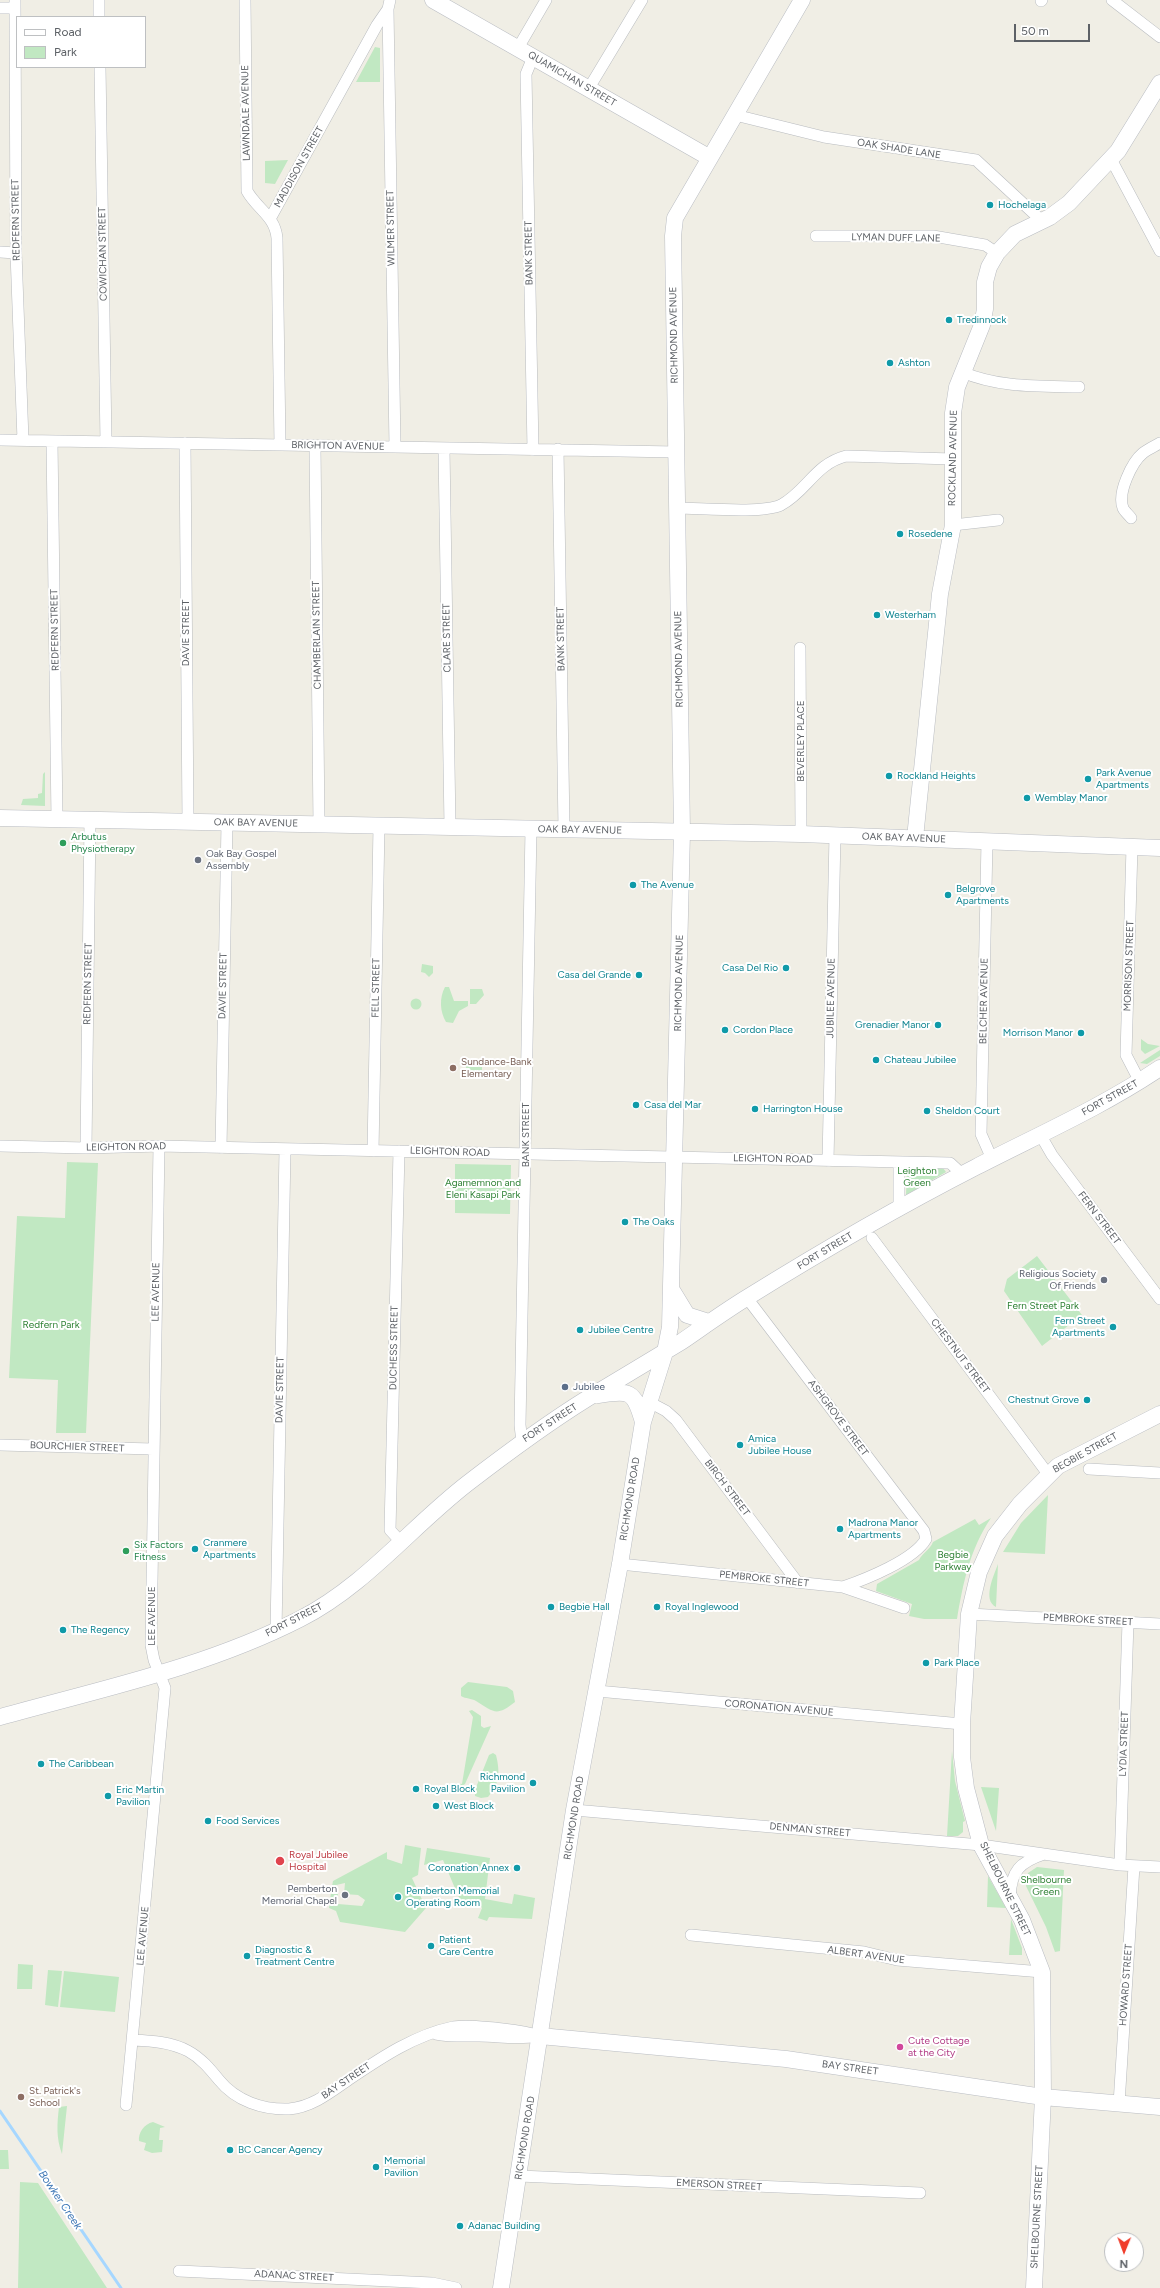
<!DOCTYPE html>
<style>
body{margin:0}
#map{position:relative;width:1160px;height:2288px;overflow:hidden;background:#f0eee5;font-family:Figtree,sans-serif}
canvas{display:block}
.legend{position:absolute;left:16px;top:16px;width:130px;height:52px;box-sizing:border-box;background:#fff;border:1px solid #bec0c2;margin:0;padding:5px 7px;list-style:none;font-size:12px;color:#5d6166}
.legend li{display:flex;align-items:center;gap:8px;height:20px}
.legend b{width:20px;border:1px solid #bec0c2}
.north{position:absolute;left:1104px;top:2232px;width:40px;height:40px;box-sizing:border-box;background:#fff;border:1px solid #bec0c2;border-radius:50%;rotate:181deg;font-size:11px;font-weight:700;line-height:16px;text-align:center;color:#5d6166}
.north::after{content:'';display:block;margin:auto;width:14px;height:18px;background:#f03d2b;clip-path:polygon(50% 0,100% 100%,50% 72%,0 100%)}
.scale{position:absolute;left:1014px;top:24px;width:76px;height:18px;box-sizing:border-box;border:2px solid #5d6166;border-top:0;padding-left:5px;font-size:12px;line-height:14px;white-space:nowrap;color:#5d6166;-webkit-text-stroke:3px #fff;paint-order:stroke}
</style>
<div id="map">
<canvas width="1160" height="2288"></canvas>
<ul class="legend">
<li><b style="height:5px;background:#fff"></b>Road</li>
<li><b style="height:11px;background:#c1e8c2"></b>Park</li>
</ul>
<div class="north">N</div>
<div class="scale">50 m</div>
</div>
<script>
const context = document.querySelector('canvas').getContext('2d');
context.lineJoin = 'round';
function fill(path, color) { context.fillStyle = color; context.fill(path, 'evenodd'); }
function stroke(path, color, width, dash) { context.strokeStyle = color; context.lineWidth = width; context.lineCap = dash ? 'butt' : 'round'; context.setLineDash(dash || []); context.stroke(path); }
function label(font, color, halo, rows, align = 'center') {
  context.font = font + ' Figtree,sans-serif'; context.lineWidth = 4; context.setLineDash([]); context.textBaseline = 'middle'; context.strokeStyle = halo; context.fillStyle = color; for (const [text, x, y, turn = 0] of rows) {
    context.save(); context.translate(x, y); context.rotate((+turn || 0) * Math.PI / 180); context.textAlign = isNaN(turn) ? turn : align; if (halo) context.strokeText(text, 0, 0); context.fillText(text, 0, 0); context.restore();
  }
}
const green = new Path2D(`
 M375,47L380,48V82H356Z
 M288,160L275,184L265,183V161Z
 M45,772V806L21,805L23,799L38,798V794L42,793L43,774Z
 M422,964L433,966V973L429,977L425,973L421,972Z
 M445,987H449L454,1001H468V1006L459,1011L453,1023L446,1022C440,1012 439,998 445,987Z
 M470,989H482L484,995L476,1004H470Z
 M410.5 1004a5.5 5.5 0 1 1 11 0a5.5 5.5 0 1 1-11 0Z
 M1141,1039L1148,1044L1160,1046L1145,1054L1141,1050Z
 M1160,1050V1056L1147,1064L1140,1063Z
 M466,1059H482V1076L466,1075Z
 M67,1162L98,1163L86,1433H56L58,1380L9,1378L17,1216L65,1218Z
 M455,1164L511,1165L510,1214L455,1213Z
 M907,1167L943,1168L946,1172L906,1195Z
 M1037,1256L1082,1315L1042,1346L1004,1291L1007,1279Z
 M1048,1495L1045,1554L1003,1552L1021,1523Z
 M991,1518C970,1549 963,1583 957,1619H924L909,1616L912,1604L876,1591L877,1584L919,1560C923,1552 930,1550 933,1542L975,1519L979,1525Z
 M998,1564L996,1607C982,1600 994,1575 998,1564Z
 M468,1682L507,1687L513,1691L515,1702C496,1717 494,1712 476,1701C471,1698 466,1699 461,1696V1688Z
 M472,1710L481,1716V1726L484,1728L491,1726L465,1784L460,1787L455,1783L462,1784L473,1717L469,1711Z
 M952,1751L955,1781L965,1821L963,1822V1832L958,1836H947Z
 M493,1753L496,1755C500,1771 500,1784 488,1797L481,1798L475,1796V1790L489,1755Z
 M981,1787L999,1788L996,1831Z
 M405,1845L421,1848L418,1875L412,1878L426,1908L405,1932L340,1922L336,1911L329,1908L331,1893L338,1894V1904L362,1906L365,1900L358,1895L344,1894L345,1883L332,1886L333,1881L387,1852V1859L402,1864Z
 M427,1848L490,1858L485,1899L512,1904L514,1894L535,1898L532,1919L489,1917L487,1921L478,1918L482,1908L475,1899L466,1906L460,1900L443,1860L424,1865Z
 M1037,1867L1064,1870L1060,1951L1055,1952L1046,1927L1026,1886L1028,1873Z
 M988,1876L1006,1908L987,1907Z
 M1011,1919L1022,1948V1955H1009Z
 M18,1964L33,1965L32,1989H17Z
 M48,1970L62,1971L58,2007L45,2005Z
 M64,1971L119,1977L115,2012L60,2007Z
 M67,2106L62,2154C56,2138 57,2124 59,2107Z
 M153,2122L165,2127L160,2128L159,2140H163L162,2152L152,2153L144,2150L146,2143L139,2141C138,2133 144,2124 153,2122Z
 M0,2150H8L9,2169H0Z
 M20,2182L38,2183L107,2288H18Z`);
const stream = new Path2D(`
 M0,2111L121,2288`);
const street = new Path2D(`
 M15,0L16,253L23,440
 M99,0V17
 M245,0L247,191C257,209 275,216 277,238L280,445
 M1112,0L1160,37
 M1041,1L1042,0
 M0,8H15
 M388,9L395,447
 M518,48L546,0
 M100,67L106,442
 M589,88L642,0
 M735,115L824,137L976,160L1042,221
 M1111,159L1160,251
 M271,217L377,25L388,9L390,0
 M816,236H933L985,245L997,253
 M0,252L16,253
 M962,372C1000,388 1039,386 1079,387
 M0,440L676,452
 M52,441L57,820
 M185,443L188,822
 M315,446L319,825
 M444,449L450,827
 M558,449L564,829
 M533,450L526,74L533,57
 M677,508C701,508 762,514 781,505C807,491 815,464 846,456L953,459
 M1131,518C1129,515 1124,511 1123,508C1117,493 1132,462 1143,453C1148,449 1155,446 1160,443
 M953,525L998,520
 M800,648L801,834
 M987,841L981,1134L992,1159
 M1132,847L1126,1055L1140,1082
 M1041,1136L1052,1155L1160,1299
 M0,1146L86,1148L159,1146L950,1163L962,1174
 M86,1148L90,820
 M221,1148L227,823
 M373,1151L379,826
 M399,1151L390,1530L401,1542
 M828,1161L835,835
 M899,1163V1208
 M872,1238L1048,1474
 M747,1298L924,1531L926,1539C914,1560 866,1579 843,1587
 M649,1402L666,1411L676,1420L798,1583
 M522,1442L520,1425L531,829
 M0,1445L153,1449
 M1089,1469L1160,1473
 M620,1564L843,1587L904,1608
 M969,1614L1160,1624
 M276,1631L285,1150
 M597,1691L962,1724
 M574,1810L981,1845L1120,1865L1160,1867
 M1120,1865L1128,1622
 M1010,1897C1011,1871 1020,1862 1044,1854
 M691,1935L864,1952L897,1960L1042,1972
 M436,2034C451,2037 464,2036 479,2036C500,2036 516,2040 538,2036
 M133,2040C152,2041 171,2042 188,2051C201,2058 210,2069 219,2080C236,2101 263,2110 289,2109C313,2107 332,2091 351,2078C382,2057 415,2035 453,2027C467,2025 482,2027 495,2028C511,2030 525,2031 540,2036
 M1119,2104L1134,1866
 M126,2105L165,1688L154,1660L151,1645L159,1146
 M519,2176L920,2193
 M179,2271L432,2283L456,2288`);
const secondary = new Path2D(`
 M433,0L710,158
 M0,818L801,834L1160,848
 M915,838L940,594L953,525V413L957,387L982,325L985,309V282L989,267L997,253L1015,234L1050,217L1069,203L1118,151L1160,83
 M673,1292L687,1315L709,1322
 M598,1395C630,1390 634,1390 643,1422
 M0,1717C101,1689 206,1667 300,1619C365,1586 411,1527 468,1483C507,1453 546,1424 588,1398C619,1379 650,1361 681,1342C703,1327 725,1311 748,1297C822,1251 898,1207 976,1167C1038,1135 1102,1107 1160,1068
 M540,2036L786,2059L1043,2097L1160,2107
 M501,2288L574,1810L620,1564L643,1422L665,1352L670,1327L682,832L673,236L675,218L802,0
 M1034,2288L1043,2097L1042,1972L1022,1920L981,1845L966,1788L962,1757V1724L969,1614L979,1572L995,1536L1020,1504L1058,1466L1160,1414`);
const markers = [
 [990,205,4,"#0f9aa8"],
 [949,320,4,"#0f9aa8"],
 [890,363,4,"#0f9aa8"],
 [900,534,4,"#0f9aa8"],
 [877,615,4,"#0f9aa8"],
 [889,776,4,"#0f9aa8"],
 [1088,779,4,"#0f9aa8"],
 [1027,798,4,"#0f9aa8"],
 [63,843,4,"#2e9e5b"],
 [198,860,4,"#6b7280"],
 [633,885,4,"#0f9aa8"],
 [948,895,4,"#0f9aa8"],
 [786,968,4,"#0f9aa8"],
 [639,975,4,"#0f9aa8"],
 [938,1025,4,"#0f9aa8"],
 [725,1030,4,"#0f9aa8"],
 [1081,1033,4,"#0f9aa8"],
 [876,1060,4,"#0f9aa8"],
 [453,1068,4,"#8d6e63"],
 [636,1105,4,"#0f9aa8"],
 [755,1109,4,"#0f9aa8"],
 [927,1111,4,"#0f9aa8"],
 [625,1222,4,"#0f9aa8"],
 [1104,1280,4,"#6b7280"],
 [1113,1327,4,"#0f9aa8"],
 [580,1330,4,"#0f9aa8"],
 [565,1387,4,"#5c6f8a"],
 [1087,1400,4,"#0f9aa8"],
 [740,1445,4,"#0f9aa8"],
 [840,1529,4,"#0f9aa8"],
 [195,1549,4,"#0f9aa8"],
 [126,1551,4,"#2e9e5b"],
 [551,1607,4,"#0f9aa8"],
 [657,1607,4,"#0f9aa8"],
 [63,1630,4,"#0f9aa8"],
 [926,1663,4,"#0f9aa8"],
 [41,1764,4,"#0f9aa8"],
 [533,1783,4,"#0f9aa8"],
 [416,1789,4,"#0f9aa8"],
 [108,1796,4,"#0f9aa8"],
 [436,1806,4,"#0f9aa8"],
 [208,1821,4,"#0f9aa8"],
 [280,1861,5,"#e0444e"],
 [517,1868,4,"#0f9aa8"],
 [345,1895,4,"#6b7280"],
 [398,1897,4,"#0f9aa8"],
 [431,1946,4,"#0f9aa8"],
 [247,1956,4,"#0f9aa8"],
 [900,2047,4,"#d1479c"],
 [21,2097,4,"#8d6e63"],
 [230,2150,4,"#0f9aa8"],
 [376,2167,4,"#0f9aa8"],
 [460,2226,4,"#0f9aa8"]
];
const streetNames = [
 ["QUAMICHAN STREET",572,79,30],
 ["LAWNDALE AVENUE",246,113,-91],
 ["OAK SHADE LANE",899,149,9],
 ["MADDISON STREET",299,167,-61],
 ["REDFERN STREET",16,220,-91],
 ["WILMER STREET",391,228,-91],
 ["LYMAN DUFF LANE",896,238,1],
 ["BANK STREET",529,253,-91],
 ["COWICHAN STREET",103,254,-91],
 ["RICHMOND AVENUE",674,335,-91],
 ["BRIGHTON AVENUE",338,446,1],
 ["ROCKLAND AVENUE",953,458,-89],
 ["REDFERN STREET",55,630,-91],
 ["DAVIE STREET",186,633,-90],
 ["CHAMBERLAIN STREET",317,635,-91],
 ["CLARE STREET",447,638,-91],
 ["BANK STREET",561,639,-91],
 ["RICHMOND AVENUE",679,659,-91],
 ["BEVERLEY PLACE",801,741,-90],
 ["OAK BAY AVENUE",256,823,1],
 ["OAK BAY AVENUE",580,830,1],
 ["OAK BAY AVENUE",904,838,2],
 ["MORRISON STREET",1129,966,-88],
 ["RICHMOND AVENUE",679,983,-89],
 ["REDFERN STREET",88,984,-89],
 ["DAVIE STREET",223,986,-89],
 ["FELL STREET",376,988,-89],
 ["JUBILEE AVENUE",831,998,-89],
 ["BELCHER AVENUE",984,1001,-89],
 ["FORT STREET",1110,1098,-29],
 ["BANK STREET",526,1135,-90],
 ["LEIGHTON ROAD",126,1147,-1],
 ["LEIGHTON ROAD",450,1152,2],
 ["LEIGHTON ROAD",773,1159,1],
 ["FERN STREET",1099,1218,53],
 ["FORT STREET",825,1251,-31],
 ["LEE AVENUE",156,1292,-89],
 ["DUCHESS STREET",394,1348,-89],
 ["CHESTNUT STREET",960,1356,53],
 ["DAVIE STREET",280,1390,-89],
 ["ASHGROVE STREET",838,1418,53],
 ["FORT STREET",550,1423,-33],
 ["BOURCHIER STREET",77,1447,2],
 ["BEGBIE STREET",1085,1453,-29],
 ["BIRCH STREET",727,1488,53],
 ["RICHMOND ROAD",630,1499,-81],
 ["PEMBROKE STREET",764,1579,6],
 ["LEE AVENUE",152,1616,-90],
 ["FORT STREET",294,1620,-27],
 ["PEMBROKE STREET",1088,1620,3],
 ["CORONATION AVENUE",779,1708,5],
 ["LYDIA STREET",1124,1744,-88],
 ["RICHMOND ROAD",574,1818,-81],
 ["DENMAN STREET",810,1830,5],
 ["SHELBOURNE STREET",1005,1889,64],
 ["LEE AVENUE",143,1936,-85],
 ["ALBERT AVENUE",866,1955,8],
 ["HOWARD STREET",1126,1985,-86],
 ["BAY STREET",850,2068,8],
 ["BAY STREET",346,2081,-34],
 ["RICHMOND ROAD",525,2138,-81],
 ["EMERSON STREET",719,2185,3],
 ["SHELBOURNE STREET",1037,2217,-87],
 ["ADANAC STREET",294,2276,3]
];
const cultureNames = [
 ["Hochelaga",998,205],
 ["Tredinnock",957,320],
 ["Ashton",898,363],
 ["Rosedene",908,534],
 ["Westerham",885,615],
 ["Park Avenue",1096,773],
 ["Apartments",1096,785],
 ["Rockland Heights",897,776],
 ["Wemblay Manor",1035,798],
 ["The Avenue",641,885],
 ["Belgrove",956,889],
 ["Apartments",956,901],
 ["Casa Del Rio",778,968,"right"],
 ["Casa del Grande",631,975,"right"],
 ["Grenadier Manor",930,1025,"right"],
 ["Cordon Place",733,1030],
 ["Morrison Manor",1073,1033,"right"],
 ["Chateau Jubilee",884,1060],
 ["Casa del Mar",644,1105],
 ["Harrington House",763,1109],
 ["Sheldon Court",935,1111],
 ["The Oaks",633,1222],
 ["Fern Street",1105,1321,"right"],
 ["Apartments",1105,1333,"right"],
 ["Jubilee Centre",588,1330],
 ["Chestnut Grove",1079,1400,"right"],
 ["Amica",748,1439],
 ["Jubilee House",748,1451],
 ["Madrona Manor",848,1523],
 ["Apartments",848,1535],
 ["Cranmere",203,1543],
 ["Apartments",203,1555],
 ["Begbie Hall",559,1607],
 ["Royal Inglewood",665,1607],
 ["The Regency",71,1630],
 ["Park Place",934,1663],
 ["The Caribbean",49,1764],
 ["Richmond",525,1777,"right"],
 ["Pavilion",525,1789,"right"],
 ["Royal Block",424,1789],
 ["Eric Martin",116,1790],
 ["Pavilion",116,1802],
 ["West Block",444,1806],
 ["Food Services",216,1821],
 ["Coronation Annex",509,1868,"right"],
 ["Pemberton Memorial",406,1891],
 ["Operating Room",406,1903],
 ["Patient",439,1940],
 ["Care Centre",439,1952],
 ["Diagnostic &",255,1950],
 ["Treatment Centre",255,1962],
 ["BC Cancer Agency",238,2150],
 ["Memorial",384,2161],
 ["Pavilion",384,2173],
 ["Adanac Building",468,2226]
];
const leisureNames = [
 ["Arbutus",71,837],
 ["Physiotherapy",71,849],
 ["Six Factors",134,1545],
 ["Fitness",134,1557]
];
const worshipNames = [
 ["Oak Bay Gospel",206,854,"left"],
 ["Assembly",206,866,"left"],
 ["Religious Society",1096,1274],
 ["Of Friends",1096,1286],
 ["Pemberton",337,1889],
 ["Memorial Chapel",337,1901]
];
const educationNames = [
 ["Sundance-Bank",461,1062],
 ["Elementary",461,1074],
 ["St. Patrick's",29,2091],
 ["School",29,2103]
];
const parkNames = [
 ["Leighton",917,1171],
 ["Green",917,1183],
 ["Agamemnon and",483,1183],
 ["Eleni Kasapi Park",483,1195],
 ["Fern Street Park",1043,1306],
 ["Redfern Park",51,1325],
 ["Begbie",953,1555],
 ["Parkway",953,1567],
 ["Shelbourne",1046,1880],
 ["Green",1046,1892]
];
const serviceNames = [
 ["Jubilee",573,1387]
];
const healthNames = [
 ["Royal Jubilee",289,1855],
 ["Hospital",289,1867]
];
const hotelNames = [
 ["Cute Cottage",908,2041],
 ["at the City",908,2053]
];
const waterNames = [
 ["Bowker Creek",60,2200,56]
];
fill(green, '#c1e8c2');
stroke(stream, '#a6d7ff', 3);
stroke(street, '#b8bbbf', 12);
stroke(secondary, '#b9bcc2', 17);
stroke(street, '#fff', 11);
stroke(secondary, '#fff', 16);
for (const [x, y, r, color] of markers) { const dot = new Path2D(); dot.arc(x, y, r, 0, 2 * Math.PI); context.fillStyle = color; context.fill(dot); stroke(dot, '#fff', 1.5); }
label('10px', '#5d6166', '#fff', streetNames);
label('10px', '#0d838f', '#fff', cultureNames, 'left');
label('10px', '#27864d', '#fff', leisureNames, 'left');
label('10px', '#5b616d', '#fff', worshipNames, 'right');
label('10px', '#785e54', '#fff', educationNames, 'left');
label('10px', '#308236', '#fff', parkNames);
label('10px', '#4e5e75', '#fff', serviceNames, 'left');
label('10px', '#be3a42', '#fff', healthNames, 'left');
label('10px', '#b23c85', '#fff', hotelNames, 'left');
label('italic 11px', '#3e77b6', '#fff', waterNames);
</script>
